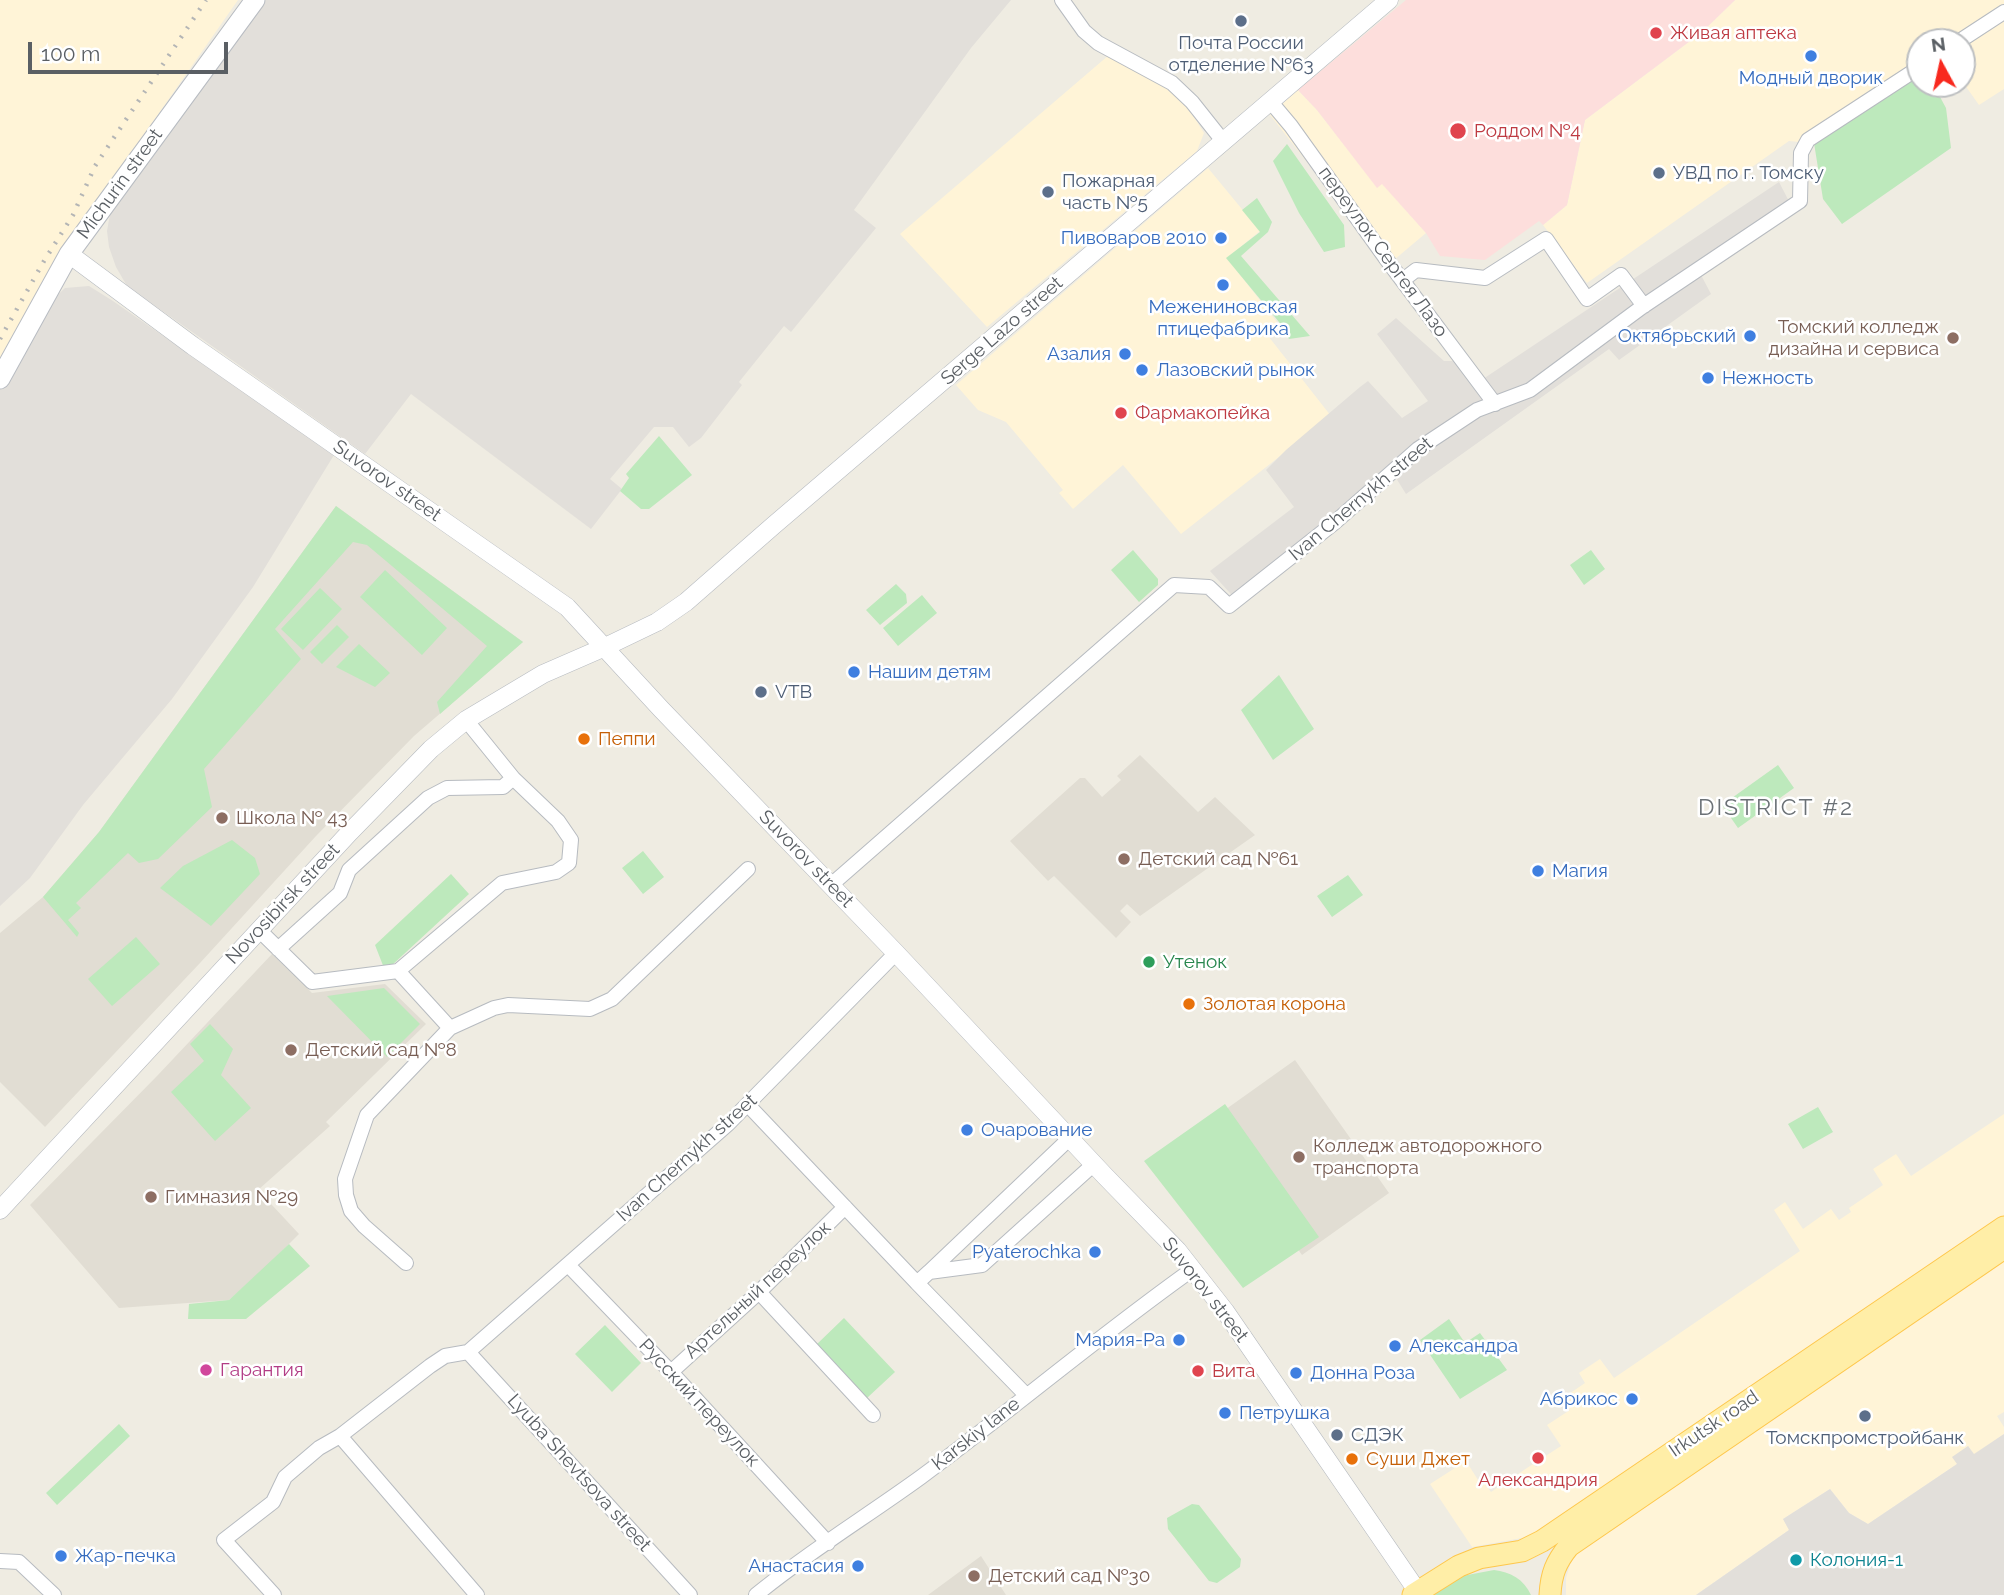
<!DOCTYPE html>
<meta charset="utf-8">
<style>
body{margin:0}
#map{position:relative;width:2004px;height:1595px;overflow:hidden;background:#efece2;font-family:Raleway,sans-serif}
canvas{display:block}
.north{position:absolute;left:1906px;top:28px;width:70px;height:70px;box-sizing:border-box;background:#fff;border:2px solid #bdbfc1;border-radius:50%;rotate:352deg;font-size:19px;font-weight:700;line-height:28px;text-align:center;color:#5a5f64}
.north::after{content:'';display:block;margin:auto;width:24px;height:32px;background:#f8291e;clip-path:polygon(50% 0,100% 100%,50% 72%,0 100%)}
.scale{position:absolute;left:28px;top:42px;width:200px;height:32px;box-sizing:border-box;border:4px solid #5a5f64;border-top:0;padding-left:9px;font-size:21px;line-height:24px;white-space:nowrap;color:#5a5f64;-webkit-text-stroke:5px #fff;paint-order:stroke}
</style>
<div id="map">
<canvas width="2004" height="1595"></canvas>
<div class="north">N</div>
<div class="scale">100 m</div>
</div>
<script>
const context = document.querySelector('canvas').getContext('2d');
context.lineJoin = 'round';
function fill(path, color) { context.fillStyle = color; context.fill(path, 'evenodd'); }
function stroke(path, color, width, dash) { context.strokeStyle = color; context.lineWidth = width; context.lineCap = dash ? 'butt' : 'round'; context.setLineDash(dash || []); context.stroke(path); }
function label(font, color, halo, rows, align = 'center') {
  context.font = font + ' Raleway,sans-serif'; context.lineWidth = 5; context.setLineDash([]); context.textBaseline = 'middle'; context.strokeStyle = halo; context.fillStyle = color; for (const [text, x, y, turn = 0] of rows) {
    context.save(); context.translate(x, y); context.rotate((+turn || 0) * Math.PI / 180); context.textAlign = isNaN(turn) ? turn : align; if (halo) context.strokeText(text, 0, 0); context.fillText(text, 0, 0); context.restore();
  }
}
const commercial = new Path2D(`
 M0,0H238L59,256L0,365Z
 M1735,0H2004V89L1979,105L1962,81V42H1920V73L1809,143L1789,141L1587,283L1543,225L1567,205L1585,120L1702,32Z
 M1109,55L1168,87L1187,106L1204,133L1197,151L987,327L900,234Z
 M1298,90L1317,110L1377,187L1382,183L1426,233L1388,265L1270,115Z
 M1208,168L1260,231L1227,258L1277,322L1265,332L1331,416L1181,534L1123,465L1073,509L1059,493L1063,490L1006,422L978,410L956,385Z
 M2004,1114V1216L1538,1531L1522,1538L1472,1547L1430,1484L1466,1461L1480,1483L1483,1481L1491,1492L1533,1464L1536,1467L1546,1461L1544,1457L1561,1446L1547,1425L1570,1410L1563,1398L1585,1383L1579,1373L1600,1359L1614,1378L1800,1251L1774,1210L1785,1202L1803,1229L1831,1209L1839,1220L1851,1212L1849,1208L1883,1185L1873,1169L1896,1154L1911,1176Z
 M2004,1260V1412L1997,1416L2004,1427V1434L1974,1455L1968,1446L1957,1464L1868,1524L1849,1513L1830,1489L1783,1519L1789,1530L1696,1595H1566V1578L1571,1562L1580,1548Z`);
const industrial = new Path2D(`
 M266,0H1011L971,48L854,210L876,228L791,332L784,326L739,382L742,385L701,438L689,447L673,427H654L610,479L622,489L591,529L411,394L365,454L127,286L116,267L109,247L107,231L110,214Z
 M1779,182L1794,211L1701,275L1711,294L1619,360L1609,349L1406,494L1396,478L1239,603L1210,571L1294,507L1266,470L1286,450L1360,387L1368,381L1402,418L1428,401L1377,334L1396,318L1444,361H1457L1474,385Z
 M89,286L113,301L334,455L253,587L172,699L83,805L30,878L0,906V390L23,345L48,304L65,288Z
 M2004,1434V1595H1696L1789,1530L1783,1519L1830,1489L1849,1513L1868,1524L1957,1464L1952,1457L1968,1446L1974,1454Z`);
const education = new Path2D(`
 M336,506L523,642L414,736L316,836L200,963L45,1127L0,1082V933L43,897L99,832Z
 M1140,755L1198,812L1215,797L1255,835L1140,916L1127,904L1120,911L1131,922L1116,938L1054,876L1048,881L1010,841L1080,778H1085L1102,797L1121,780L1117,776Z
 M272,954L312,993L385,984L426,1024L326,1122L330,1126L258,1190L299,1234L262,1271L229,1300L119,1308L30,1205L157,1076Z
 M1295,1060L1389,1193L1302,1255L1208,1122Z
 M981,1556L1006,1595H928Z`);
const medical = new Path2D(`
 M1406,0H1735L1702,32L1585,120L1567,205L1543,225L1539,221L1485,260L1440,256L1426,233L1382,184L1377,188L1317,110L1298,90Z`);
const green = new Path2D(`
 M1920,75V84H1933L1946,108L1951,148L1842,224L1823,199L1814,143Z
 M1287,144L1344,225L1345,247L1324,252L1299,213L1273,161Z
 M1257,198L1272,222L1268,232L1241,256L1310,336L1289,339L1279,322L1226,258L1260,232L1242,210Z
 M659,436L692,475L649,509H641L620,491L629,478L626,474Z
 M336,506L523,642L440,714L437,702L487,646L367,545L353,542L275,629L301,659L204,769L212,807L158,859L139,863L128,853L76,903L81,908L68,920L79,933L77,937L43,897L99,832Z
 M1133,550L1158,579V585L1139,602L1111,570Z
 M1591,550L1605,569L1584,585L1570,565Z
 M385,570L447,628L422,655L360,597Z
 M896,584L906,594L907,603L880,625L866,610Z
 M320,588L342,609L303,650L281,629Z
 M922,595L937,613L898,646L883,628Z
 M337,625L349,637L322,664L310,652Z
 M359,644L390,673L375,687L336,667Z
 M1279,675L1314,729L1273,760L1241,710Z
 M1778,765L1794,788L1738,828L1722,805Z
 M232,840L255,858L260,874L211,926L160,888L183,866Z
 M643,851L664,877L643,894L622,868Z
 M451,874L469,894L391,966L384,968L375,945Z
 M1348,875L1363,895L1332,917L1317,896Z
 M136,937L160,964L112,1006L88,979Z
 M384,988L420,1024L387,1057L327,996Z
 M210,1024L233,1049L221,1075L251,1108L215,1141L171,1092L204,1061L190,1044Z
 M1225,1104L1319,1237L1243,1288L1144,1161Z
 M1818,1107L1833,1132L1803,1149L1788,1124Z
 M289,1244L310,1266L246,1319H188L189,1304L229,1300Z
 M844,1318L895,1372L867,1398L816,1345Z
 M1449,1319L1465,1343L1480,1333L1507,1370L1460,1399L1420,1340Z
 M605,1325L641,1363L612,1392L575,1354Z
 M119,1424L130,1436L57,1505L46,1493Z
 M1192,1504L1199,1505L1241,1559L1240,1567L1217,1583L1209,1581L1168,1529L1167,1518Z
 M1494,1570C1510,1572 1524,1579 1531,1595H1434L1462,1576Z`);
const minor = new Path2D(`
 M1062,0L1084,31L1098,43L1172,83L1192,102L1223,141
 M1958,42L2004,12
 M1270,101L1291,126L1387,260L1495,404
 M1403,280L1416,270L1485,278L1546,239L1587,299L1621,275L1644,306
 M831,885L1174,585L1209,587L1229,606L1334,523L1418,449L1477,410L1530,390L1642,307L1800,201L1801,153L1808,140L1920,67
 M259,930L312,982L398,971L450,1028
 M278,949L340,893L349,870L428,798L447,788L503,787L513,778L466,720
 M398,971L502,883L556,872L569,863L571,840L558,821L513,778
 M748,1105L917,1283L929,1272L982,1265L1094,1164
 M406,1263L364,1226L351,1211L346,1195L345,1179L367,1115L450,1028L494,1008L508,1005L590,1009L612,999L748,869
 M569,1266L671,1372L828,1543
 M929,1272L1070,1138
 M917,1283L1026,1395
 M759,1292L873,1415
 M468,1352L690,1595
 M671,1372L759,1292L845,1207
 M340,1436L477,1595
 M0,1561L19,1562L54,1595
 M274,1595L224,1540L273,1502L285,1477L319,1448L340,1436L430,1366L445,1356L468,1352L728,1124L896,953
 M756,1595C808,1552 866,1517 921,1477C1013,1409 1100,1335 1193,1269`);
const tertiary = new Path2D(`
 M69,254L193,346L567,607L661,709L896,953L1105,1176L1178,1251L1225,1311L1418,1592
 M0,1210L350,832L431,749L466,720L543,674L605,647L657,622L686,602L774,525L1389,0`);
const secondary = new Path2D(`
 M0,379L69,254L255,0`);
const primary = new Path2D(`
 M1413,1595L1459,1566L1479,1558L1522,1551L1542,1541L2004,1227
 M1550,1595C1551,1574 1556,1562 1569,1546L2004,1248`);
const rail = new Path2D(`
 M0,339L44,261L73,215L95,166L206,0`);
const markers = [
 [1241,21,7,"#5c6f8a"],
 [1656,33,7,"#e0444e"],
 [1811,56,7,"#3f7fe0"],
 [1458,131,9,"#e0444e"],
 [1659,173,7,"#5c6f8a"],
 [1048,192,7,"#5c6f8a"],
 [1221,238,7,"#3f7fe0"],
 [1223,285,7,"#3f7fe0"],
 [1750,336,7,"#3f7fe0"],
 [1953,338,7,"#8d6e63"],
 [1125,354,7,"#3f7fe0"],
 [1142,370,7,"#3f7fe0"],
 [1708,378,7,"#3f7fe0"],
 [1121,413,7,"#e0444e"],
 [854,672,7,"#3f7fe0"],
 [761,692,7,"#5c6f8a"],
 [584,739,7,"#e8710a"],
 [222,818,7,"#8d6e63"],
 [1124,859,7,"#8d6e63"],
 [1538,871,7,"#3f7fe0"],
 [1149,962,7,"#2e9e5b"],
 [1189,1004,7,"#e8710a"],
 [291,1050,7,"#8d6e63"],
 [967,1130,7,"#3f7fe0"],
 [1299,1157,7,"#8d6e63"],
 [151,1197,7,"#8d6e63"],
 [1095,1252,7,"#3f7fe0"],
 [1179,1340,7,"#3f7fe0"],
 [1395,1346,7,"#3f7fe0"],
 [206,1370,7,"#d1479c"],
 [1198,1371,7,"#e0444e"],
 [1296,1373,7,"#3f7fe0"],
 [1632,1399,7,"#3f7fe0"],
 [1225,1413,7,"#3f7fe0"],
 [1865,1416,7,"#5c6f8a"],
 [1337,1435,7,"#5c6f8a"],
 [1538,1458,7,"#e0444e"],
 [1352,1459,7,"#e8710a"],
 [61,1556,7,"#3f7fe0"],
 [1796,1560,7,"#0f9aa8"],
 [858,1566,7,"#3f7fe0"],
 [974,1576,7,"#8d6e63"]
];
const healthNames = [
 ["Живая аптека",1670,33],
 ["Роддом №4",1474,131],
 ["Фармакопейка",1135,413],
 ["Вита",1212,1371],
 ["Александрия",1538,1480,"center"]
];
const serviceNames = [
 ["Почта России",1241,43,"center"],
 ["отделение №63",1241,65,"center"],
 ["УВД по г. Томску",1673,173],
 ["Пожарная",1062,181],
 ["часть №5",1062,203],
 ["VTB",775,692],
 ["СДЭК",1351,1435],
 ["Томскпромстройбанк",1865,1438,"center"]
];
const shopNames = [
 ["Модный дворик",1811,78,"center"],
 ["Пивоваров 2010",1207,238,"right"],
 ["Межениновская",1223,307,"center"],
 ["птицефабрика",1223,329,"center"],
 ["Октябрьский",1736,336,"right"],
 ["Азалия",1111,354,"right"],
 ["Лазовский рынок",1156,370],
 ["Нежность",1722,378],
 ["Нашим детям",868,672],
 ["Магия",1552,871],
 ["Очарование",981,1130],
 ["Pyaterochka",1081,1252,"right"],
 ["Мария-Ра",1165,1340,"right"],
 ["Александра",1409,1346],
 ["Донна Роза",1310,1373],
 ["Абрикос",1618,1399,"right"],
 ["Петрушка",1239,1413],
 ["Жар-печка",75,1556],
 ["Анастасия",844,1566,"right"]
];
const streetNames = [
 ["Michurin street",120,184,-54],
 ["переулок Сергея Лазо",1383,252,54],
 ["Serge Lazo street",1002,331,-41],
 ["Suvorov street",387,481,35],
 ["Ivan Chernykh street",1361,499,-40],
 ["Suvorov street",806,859,46],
 ["Novosibirsk street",283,904,-47],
 ["Ivan Chernykh street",687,1158,-42],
 ["Артельный переулок",758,1290,-43],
 ["Suvorov street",1205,1290,52],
 ["Русский переулок",699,1403,47],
 ["Irkutsk road",1714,1424,-34],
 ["Karskiy lane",976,1434,-38],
 ["Lyuba Shevtsova street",579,1473,48]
];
const educationNames = [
 ["Томский колледж",1939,327,"right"],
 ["дизайна и сервиса",1939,349,"right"],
 ["Школа № 43",236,818],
 ["Детский сад №61",1138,859],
 ["Детский сад №8",305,1050],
 ["Колледж автодорожного",1313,1146],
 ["транспорта",1313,1168],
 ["Гимназия №29",165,1197],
 ["Детский сад №30",988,1576]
];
const foodNames = [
 ["Пеппи",598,739],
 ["Золотая корона",1203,1004],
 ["Суши Джет",1366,1459]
];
const leisureNames = [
 ["Утенок",1163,962]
];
const hotelNames = [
 ["Гарантия",220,1370]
];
const cultureNames = [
 ["Колония-1",1810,1560]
];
const quarterNames = [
 ["DISTRICT #2",1776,808]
];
fill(commercial, '#fff4d7');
fill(industrial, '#e2dfda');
fill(education, '#e1ddd3');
fill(medical, '#fddedc');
fill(green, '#bde9bc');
stroke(minor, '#b7bbc0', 16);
stroke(tertiary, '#b7bbc0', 19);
stroke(secondary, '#b8bcc2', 21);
stroke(primary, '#fec74c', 23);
stroke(minor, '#fff', 14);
stroke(tertiary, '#fff', 18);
stroke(secondary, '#fff', 19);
stroke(primary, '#ffeea7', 21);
stroke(rail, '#b4b5b5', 4.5, [2, 9]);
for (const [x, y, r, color] of markers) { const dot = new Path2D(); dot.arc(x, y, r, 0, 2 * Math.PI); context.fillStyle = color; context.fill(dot); stroke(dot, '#fff', 2.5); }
label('19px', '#be3a42', '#fff', healthNames, 'left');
label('19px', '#4e5e75', '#fff', serviceNames, 'left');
label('19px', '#366cbe', '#fff', shopNames, 'left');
label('19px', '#5a5f64', '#fff', streetNames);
label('19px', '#785e54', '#fff', educationNames, 'left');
label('19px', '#c56008', '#fff', foodNames, 'left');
label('19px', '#27864d', '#fff', leisureNames, 'left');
label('19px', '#b23c85', '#fff', hotelNames, 'left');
label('19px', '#0d838f', '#fff', cultureNames, 'left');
context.letterSpacing = '2px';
label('23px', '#6b7176', '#fff', quarterNames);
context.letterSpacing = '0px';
</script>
